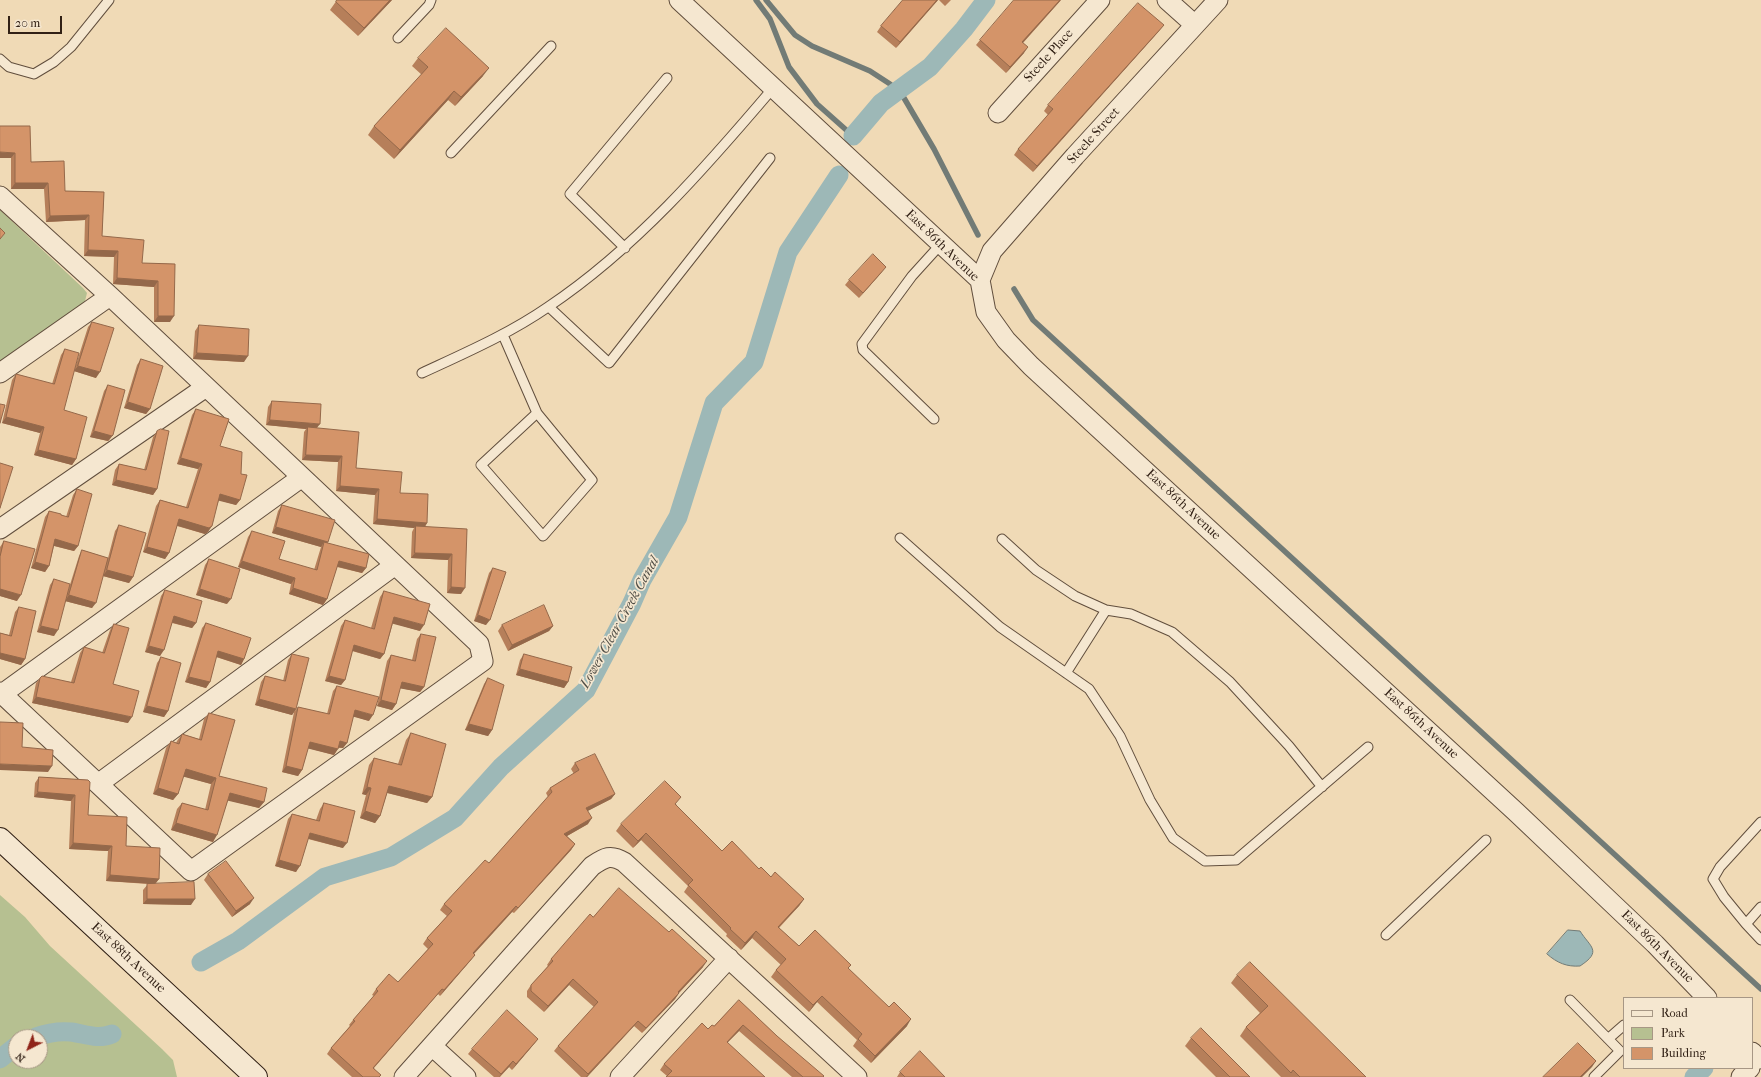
<!DOCTYPE html>
<style>
body{margin:0}
#map{position:relative;width:1761px;height:1077px;overflow:hidden;background:#f0dab6;font-family:"IM FELL French Canon",serif}
canvas{display:block}
.legend{position:absolute;left:1623px;top:997px;width:130px;height:72px;box-sizing:border-box;background:#f5e7d0;border:1px solid #a79785;margin:0;padding:5px 7px;list-style:none;font-size:12px;color:#312015}
.legend li{display:flex;align-items:center;gap:8px;height:20px}
.legend b{width:20px;border:1px solid #a79785}
.north{position:absolute;left:8px;top:1029px;width:40px;height:40px;box-sizing:border-box;background:#f5e7d0;border:1px solid #a79785;border-radius:50%;rotate:222deg;font-size:11px;font-weight:700;line-height:16px;text-align:center;color:#312015}
.north::after{content:'';display:block;margin:auto;width:14px;height:18px;background:#8f2418;clip-path:polygon(50% 0,100% 100%,50% 72%,0 100%)}
.scale{position:absolute;left:8px;top:16px;width:54px;height:18px;box-sizing:border-box;border:2px solid #312015;border-top:0;padding-left:5px;font-size:12px;line-height:14px;white-space:nowrap;color:#312015;-webkit-text-stroke:3px #f5e7d0;paint-order:stroke}
</style>
<div id="map">
<canvas width="1761" height="1077"></canvas>
<ul class="legend">
<li><b style="height:5px;background:#f5e7d0"></b>Road</li>
<li><b style="height:11px;background:#b6c091"></b>Park</li>
<li><b style="height:11px;background:#d49469"></b>Building</li>
</ul>
<div class="north">N</div>
<div class="scale">20 m</div>
</div>
<script>
const context = document.querySelector('canvas').getContext('2d');
context.lineJoin = 'round';
function fill(path, color) { context.fillStyle = color; context.fill(path, 'evenodd'); }
function stroke(path, color, width, dash) { context.strokeStyle = color; context.lineWidth = width; context.lineCap = dash ? 'butt' : 'round'; context.setLineDash(dash || []); context.stroke(path); }
function label(font, color, halo, rows, align = 'center') {
  context.font = font + ' "IM FELL French Canon",serif'; context.lineWidth = 3.5; context.setLineDash([]); context.textBaseline = 'middle'; context.strokeStyle = halo; context.fillStyle = color; for (const [text, x, y, turn = 0] of rows) {
    context.save(); context.translate(x, y); context.rotate((+turn || 0) * Math.PI / 180); context.textAlign = isNaN(turn) ? turn : align; if (halo) context.strokeText(text, 0, 0); context.fillText(text, 0, 0); context.restore();
  }
}
const green = new Path2D(`
 M0,210L83,288L87,293L85,301L79,308L0,364Z
 M0,895L25,917L50,946L162,1049L173,1060L177,1077H0ZM16,1037H40V1061H16Z`);
const water = new Path2D(`
 M1568,930L1580,931C1590,947 1603,951 1580,966C1567,967 1557,963 1547,954Z`);
const stream = new Path2D(`
 M756,0L770,19L789,67L817,104L853,136
 M766,0L795,35L812,46L870,71L890,84L904,98L934,149L978,235
 M1014,289L1033,320L1761,989`);
const canal = new Path2D(`
 M853,136L881,103L930,67L964,29L986,0
 M201,962L238,941L325,877L391,857L455,818L501,767L586,690L632,603L642,580L678,517L714,403L754,362L788,252L839,175
 M36,1037C47,1033 59,1031 71,1032C85,1034 98,1040 112,1034
 M0,1059L16,1046
 M1694,1077L1704,1068`);
const lane = new Path2D(`
 M398,38L429,5L431,0
 M0,59L9,67L34,74L54,62L71,47L109,0
 M451,153L551,46
 M625,248L570,194L667,78
 M549,307L609,363L770,158
 M503,335L537,413L592,480L543,536L481,465L537,413
 M422,373C465,353 509,334 548,307C636,248 706,167 774,87
 M934,419L863,350L862,344L912,276L941,244
 M900,538L1000,627L1089,689L1120,736L1150,800L1173,838L1205,861L1236,860L1368,747
 M1002,539L1036,570L1075,596L1106,610L1131,614L1172,632L1230,682L1289,746L1322,787
 M1066,673L1106,610
 M1761,907L1746,924L1761,940
 M1746,924L1724,897L1713,879L1720,867L1761,822
 M1386,935L1486,840
 M1570,1000L1620,1051L1594,1077
 M1608,1039L1624,1025`);
const street = new Path2D(`
 M679,0L980,280L986,312L1006,340L1031,366L1516,812L1655,944L1707,998
 M1167,0L1195,25
 M998,113L1100,0
 M0,196L110,296L479,644L483,661L191,871L0,692
 M980,280L992,251L1075,156L1218,0
 M0,373L110,296
 M0,529L206,387
 M2,694L302,477
 M98,784L395,565
 M432,1046L466,1077
 M1752,1052L1759,1059
 M404,1077L592,866C605,857 611,854 624,862L857,1077
 M620,1077L729,958
 M1741,1077L1750,1068`);
const secondary = new Path2D(`
 M0,839L256,1077`);
const wall = new Path2D(`
 M337,0H392L358,36L330,10Z
 M903,0H938L896,48L877,32L881,26Z
 M939,0H951L945,6Z
 M1061,0L1023,43L1024,53L1006,73L976,45L980,40Z
 M1160,30L1033,172L1014,155L1018,149L1048,115L1044,111L1048,105Z
 M418,58L483,76L455,106L448,100L394,159L368,135L374,126L422,75L412,66Z
 M0,126L31,162L65,191L104,192L102,236L142,263L175,264L170,322H154V287L113,284L114,257L84,256L85,220L46,222L44,189H11V158Z
 M882,272L859,298L845,285L849,280Z
 M92,322L96,378L74,371L88,327Z
 M199,325L244,362L193,359L195,331Z
 M65,349L64,410L76,459L72,465L34,455L40,433L2,423L12,380L16,374L52,384L61,355Z
 M141,359L150,409L146,414L124,408L137,365Z
 M108,385L113,435L109,440L108,441L90,437L104,391Z
 M272,401L317,428L356,468L400,493L427,523L425,527L467,529L461,594L447,593L448,560L411,558L412,532L414,528L373,524L375,495L336,491L338,462L302,460L304,432L306,429L266,425L268,407Z
 M196,409L220,446L240,500L236,505L219,500L208,532L205,534L177,526L169,553L165,559L143,552L156,506L160,500L186,507L198,469L177,464L192,415Z
 M157,431V489L153,495L112,485L115,470L119,464L144,470L153,437Z
 M77,489L78,546L74,551L54,546L49,566L45,572L31,568L45,517L49,511L66,517L73,495Z
 M282,505L328,543L366,568L362,573L337,567L327,599L323,605L289,594L291,584L238,567L248,537L252,531L279,559L314,570L321,547L272,533L278,511Z
 M119,525L133,577L129,583L103,576L92,608L65,601L54,636L37,632L50,585L54,579L68,591L79,556L82,550L108,558L115,531Z
 M4,541L17,601L0,596V547Z
 M209,559L227,604L196,595L205,565Z
 M493,568L486,625L474,621L489,573Z
 M165,590L196,623L192,628L172,623L160,656L145,652L161,596Z
 M384,591L420,631L393,623L384,654L380,659L352,651L345,680L341,685L325,681L341,626L345,620L371,628L380,597Z
 M19,607L25,659L21,665L0,659V633L9,635L15,612Z
 M206,623L244,659L241,665L216,657L210,682L206,688L185,682L202,628Z
 M114,624L113,684L128,723L32,703L36,683L40,678L71,682L80,653L84,647L102,653L110,630Z
 M502,625L553,626L549,631L508,651L498,631Z
 M421,634L424,687L420,692L400,688L396,704L392,710L377,706L387,661L391,655L412,660L417,639Z
 M292,654L296,709L292,715L255,705L261,682L265,676L283,681L288,660Z
 M524,654L568,682L564,688L516,675L520,660Z
 M161,657L168,711L164,717L143,712L157,663Z
 M488,678L492,730L488,736L465,730L484,684Z
 M337,686L369,721L353,716L347,743L343,748H338L334,755L308,748L302,770L298,776L282,772L294,712L298,707L327,714L333,691Z
 M209,713L219,776L264,802L259,808L228,800L213,842L171,830L177,809L182,803L205,810L211,784L183,776L178,794L173,800L153,794L166,748L171,741L176,743L177,741L182,734L199,739L204,719Z
 M411,733L432,797L427,803L387,793L380,816L375,823L360,818L366,795L362,794L369,765L374,758L398,764L406,740Z
 M575,763L615,794L611,799L587,811L588,824L567,836L575,844L571,850L514,913L512,912L474,954L471,960L440,996L438,994L374,1068L380,1077H352L327,1054L331,1048L350,1026L349,1025L353,1020L374,996L372,995L376,989L398,982L428,949L423,944L427,938L447,916L440,910L444,904L489,863L548,797L546,793L550,788L574,774L571,769Z
 M39,777L88,780V815L126,846L159,879L155,884L191,905L143,904V890L148,884L106,881L108,851L69,849L71,801L34,797L35,783Z
 M324,803L343,848L308,839L296,872L275,866L288,819L292,814L316,820L320,809Z
 M677,804L676,805L722,851L759,869L804,899L799,906L779,928L799,946L849,969L907,1026L871,1063L853,1046L857,1040L817,1002L809,1012L771,977L776,970L781,965L752,938L741,950L726,936L727,934L684,892L688,886L641,840L633,848L616,831L621,824Z
 M208,874L250,904L232,917L204,880Z
 M593,917L703,967L679,993L675,999L642,1033L634,1026L587,1077H581L554,1051L558,1046L594,1007L569,985L544,1012L527,997V991L531,985L548,966L547,965L551,959Z
 M1237,975L1366,1077H1281L1240,1036L1246,1027L1260,1013L1231,983Z
 M739,1000L777,1036L823,1077H792L739,1031L728,1042L667,1076L660,1070L664,1064L708,1029L714,1026Z
 M1191,1038L1250,1077H1216L1185,1046Z
 M538,1039L534,1044L512,1070L509,1067L500,1077H494L468,1054L472,1049Z
 M900,1072L945,1077H897Z`);
const shadedWall = new Path2D(`
 M390,0H392L358,36L364,28Z
 M937,0H938L896,48L900,42Z
 M1060,0H1061L1018,48L1022,42Z
 M1164,25L1160,30L1033,172L1037,166Z
 M1028,47L1024,53L1006,73L1010,67Z
 M489,68L483,76L455,106L461,97Z
 M454,91L448,100L394,159L400,150Z
 M0,152L15,153L11,158H0Z
 M15,183H48L44,189H11Z
 M89,215L85,220L46,222L50,216Z
 M88,250L118,251L114,257L84,256Z
 M886,267L882,272L859,298L863,293Z
 M117,278L158,281L154,287L113,284Z
 M158,316H174L170,322H154Z
 M197,353L248,356L244,362L193,359Z
 M78,366L100,372L96,378L74,371Z
 M128,402L150,409L146,414L124,408Z
 M6,417L44,427L40,433L2,423Z
 M270,420L320,424L316,429L308,427L306,429L266,425Z
 M94,431L113,435L109,440L108,441L90,437Z
 M38,450L76,459L72,465L34,455Z
 M306,455L342,456L338,462L302,460Z
 M181,458L202,464L198,469L177,464Z
 M116,480L157,489L153,495L112,485Z
 M340,486L379,489L375,495L336,491Z
 M220,494L240,500L236,505L216,500Z
 M179,519L212,526L208,532L205,534L175,525Z
 M377,519L427,523L423,529L416,526L414,528L373,524Z
 M276,527L328,542L324,548V542L321,547L272,533Z
 M55,539L78,546L74,551L51,545Z
 M147,547L169,553L165,559L143,552Z
 M415,553L452,554L448,560L411,558Z
 M242,561L295,578L291,584L238,567Z
 M339,561L366,568L362,573L335,566Z
 M35,562L49,566L45,572L31,568Z
 M107,570L133,577L129,583L103,576Z
 M451,587L465,588L461,594L447,593Z
 M293,588L327,599L323,605L289,594Z
 M0,589L21,595L17,601L0,596Z
 M200,589L231,599L227,604L196,595Z
 M69,595L96,603L92,608L65,601Z
 M478,615L490,620L486,625L474,621Z
 M174,616L196,623L192,628L170,622Z
 M394,617L424,625L420,631L390,623Z
 M41,626L58,630L54,636L37,632Z
 M553,626L549,631L508,651L512,645Z
 M354,645L384,654L380,659L350,650Z
 M149,646L164,650L160,656L145,652Z
 M218,651L244,659L241,665L214,656Z
 M0,653L25,659L21,665L0,659Z
 M520,669L568,682L564,688L516,675Z
 M329,676L345,680L341,685L325,681Z
 M189,677L210,682L206,688L185,682Z
 M402,682L424,687L420,692L398,688Z
 M36,697L132,717L128,723L32,703Z
 M259,699L296,709L292,715L255,705Z
 M381,700L396,704L392,710L377,706Z
 M147,706L168,711L164,717L143,712Z
 M355,710L373,715L369,721L351,716Z
 M469,724L492,730L488,736L465,730Z
 M340,741L347,743L343,748L336,747Z
 M310,742L338,749L334,755L306,748Z
 M0,764L52,766L48,772L0,770Z
 M286,766L302,770L298,776L282,772Z
 M186,769L216,778L211,784L181,776Z
 M389,786L432,797L427,803L384,792Z
 M367,787L371,788L366,795L362,794Z
 M158,788L178,794L173,800L153,794Z
 M38,792L75,795L71,801L34,797Z
 M230,793L264,802L259,808L225,800Z
 M615,794L611,799L582,814L586,808Z
 M365,811L380,816L375,823L360,818Z
 M592,818L588,824L560,840L564,834Z
 M176,823L217,835L213,842L171,830Z
 M310,833L347,843L343,848L306,838Z
 M646,833L641,840L633,848L638,841Z
 M73,843L112,846L108,851L69,849Z
 M575,844L571,850L514,913L518,908Z
 M279,860L300,866L296,872L275,866Z
 M110,875L159,879L155,884L106,881Z
 M254,898L250,904L232,917L236,911Z
 M147,899H195L191,905L143,904Z
 M804,899L799,906L773,933L778,927Z
 M516,906L512,912L469,959L473,953Z
 M756,931L752,938L741,950L745,943Z
 M475,955L471,960L440,996L444,990Z
 M707,961L703,967L674,998L678,992Z
 M573,979L569,985L544,1012L548,1006Z
 M442,989L438,994L369,1073L373,1068Z
 M679,993L675,999L642,1033L646,1028Z
 M822,996L817,1002L809,1012L813,1005Z
 M911,1019L907,1026L871,1063L875,1056Z
 M638,1021L634,1026L587,1077H586Z
 M743,1025L739,1031L723,1047L727,1042Z
 M538,1039L534,1044L512,1070L516,1064Z
 M513,1061L509,1067L499,1077L501,1074Z
 M1596,1061L1592,1067L1582,1077H1580Z`);
const building = new Path2D(`
 M337,0H390L364,28L336,2Z
 M903,0H937L900,42L881,26Z
 M1014,0H1060L1022,42L1028,47L1010,67L980,40Z
 M1138,3L1164,25L1037,166L1018,149L1053,109L1048,105Z
 M446,28L489,68L461,97L454,91L400,150L374,126L428,67L418,58Z
 M0,126H30L31,162L64,161L65,191L104,192L102,236L144,240L142,263L175,264L174,316H158V281L117,278L118,251L88,250L89,215L50,216L48,183H15V153L0,152Z
 M0,228L5,233L0,239Z
 M873,254L886,267L863,293L849,280Z
 M92,322L114,328L100,372L78,366Z
 M199,325L249,329L248,356L197,353Z
 M65,349L79,353L64,410L87,417L76,459L38,450L44,427L6,417L16,374L54,384Z
 M141,359L163,366L150,409L128,402Z
 M108,385L125,390L113,435L112,436L94,431Z
 M272,401L321,404L320,424L270,420Z
 M0,404L5,405L0,423Z
 M196,409L229,419L220,446L242,452L241,474L247,475L240,500L220,494L212,526L209,528L179,519L169,553L147,547L160,500L188,508L202,464L181,458Z
 M308,427L359,432L356,468L402,472L400,493L428,494L427,523L377,519L379,489L340,486L342,456L306,455Z
 M161,429L169,431L157,489L116,480L119,464L146,470L157,431Z
 M0,463L13,467L0,508Z
 M77,489L92,494L78,546L55,539L49,566L35,562L49,511L61,514V515L68,517Z
 M282,505L335,520L328,542L276,527Z
 M119,525L146,533L133,577L107,570Z
 M416,526L467,529L465,588L451,587L452,554L415,553Z
 M252,531L285,541L279,559L317,570L324,542L369,554L366,568L339,561L327,599L293,588L295,578L242,561Z
 M4,541L35,549L21,595L0,589V557Z
 M82,550L108,558L96,603L69,595Z
 M209,559L240,569L231,599L200,589Z
 M493,568L506,572L490,620L478,615Z
 M54,579L70,584L58,630L41,626Z
 M165,590L202,601L196,623L174,616L164,650L149,646Z
 M384,591L430,604L424,625L394,617L384,654L354,645L345,680L329,676L345,620L374,629Z
 M544,605L553,626L512,645L502,625Z
 M19,607L36,611L25,659L0,653V633L11,636Z
 M206,623L251,638L244,659L218,651L210,682L189,677Z
 M114,624L129,628L113,684L139,691L132,717L36,697L40,678L42,676L74,683L84,647L104,653Z
 M421,634L436,637L424,687L402,682L396,704L381,700L391,655L415,661Z
 M292,654L309,658L296,709L259,699L265,676L285,681Z
 M524,654L572,667L568,682L520,669Z
 M161,657L181,663L168,711L147,706Z
 M488,678L504,685L492,730L469,724Z
 M337,686L379,697L373,715L355,710L347,743L340,741L338,749L310,742L302,770L286,766L298,707L329,714Z
 M209,713L235,720L219,776L267,788L264,802L230,793L217,835L176,823L182,803L208,810L216,778L186,769L178,794L158,788L171,741L179,744L182,734L201,740Z
 M0,722L23,723L22,747L53,750L52,766L0,764Z
 M411,733L446,744L432,797L389,786L380,816L365,811L371,788L367,787L374,758L401,765Z
 M595,754L615,794L586,808L592,818L564,834L575,844L518,908L516,906L473,953L475,955L444,990L442,989L373,1068L381,1075L379,1077H363L331,1048L355,1021L353,1020L378,991L376,989L389,974L398,982L433,944L427,938L452,911L444,904L485,860L489,863L552,792L550,788L579,770L575,763Z
 M39,777L88,780L90,782L88,815L127,817L126,846L160,848L159,879L110,875L112,846L73,843L75,795L38,792Z
 M665,781L681,797L675,804L722,851L732,841L759,869L761,867L771,877L775,872L804,899L778,927L799,946L815,930L851,965L848,968L889,1007L894,1002L911,1019L875,1056L858,1039L862,1034L822,996L813,1005L776,970L786,959L756,931L745,943L730,929L731,928L688,885L693,880L646,833L638,841L621,824Z
 M324,803L355,811L347,843L310,833L300,866L279,860L292,814L319,821Z
 M226,861L254,898L236,911L208,874Z
 M194,882L195,899H147V884Z
 M619,888L669,932L672,929L707,961L678,992L679,993L646,1028L638,1021L588,1074L558,1046L598,1002L573,979L548,1006L531,991V985L553,961L551,959L590,914L593,917Z
 M1250,962L1366,1077H1300L1293,1070L1291,1073L1246,1027L1268,1006L1237,975Z
 M739,1000L777,1036L824,1076L823,1077H803L743,1025L727,1042L765,1077H666L672,1071L664,1064L702,1023L708,1029L712,1025L714,1026Z
 M507,1010L538,1039L516,1064L513,1061L501,1074L472,1049Z
 M1201,1028L1250,1077H1230L1191,1038Z
 M1578,1043L1596,1061L1580,1077H1543Z
 M920,1051L945,1077H905L900,1072Z`);
const streetNames = [
 ["Steele Place",1049,56,-48],
 ["Steele Street",1094,136,-48],
 ["East 86th Avenue",942,246,44],
 ["East 86th Avenue",1183,505,43],
 ["East 86th Avenue",1421,724,43],
 ["East 86th Avenue",1657,947,45],
 ["East 88th Avenue",128,958,43]
];
const waterNames = [
 ["Lower Clear Creek Canal",620,623,-61]
];
fill(green, '#b6c091');
fill(water, '#9db8b7');
stroke(water, '#727b76', 1);
stroke(stream, '#727b76', 5.5);
stroke(canal, '#9db8b7', 19);
stroke(lane, '#614e3d', 11);
stroke(street, '#614e3d', 21);
stroke(secondary, '#312015', 24);
stroke(lane, '#f5e7d0', 9);
stroke(street, '#f5e7d0', 19);
stroke(secondary, '#f5e7d0', 22);
fill(wall, '#b67f5a');
fill(shadedWall, '#94684a');
fill(building, '#d49469');
stroke(building, '#94684a', 1);
label('13px', '#312015', '#f5e7d0', streetNames);
label('italic 14px', '#514e46', '#f5e7d0', waterNames);
</script>
